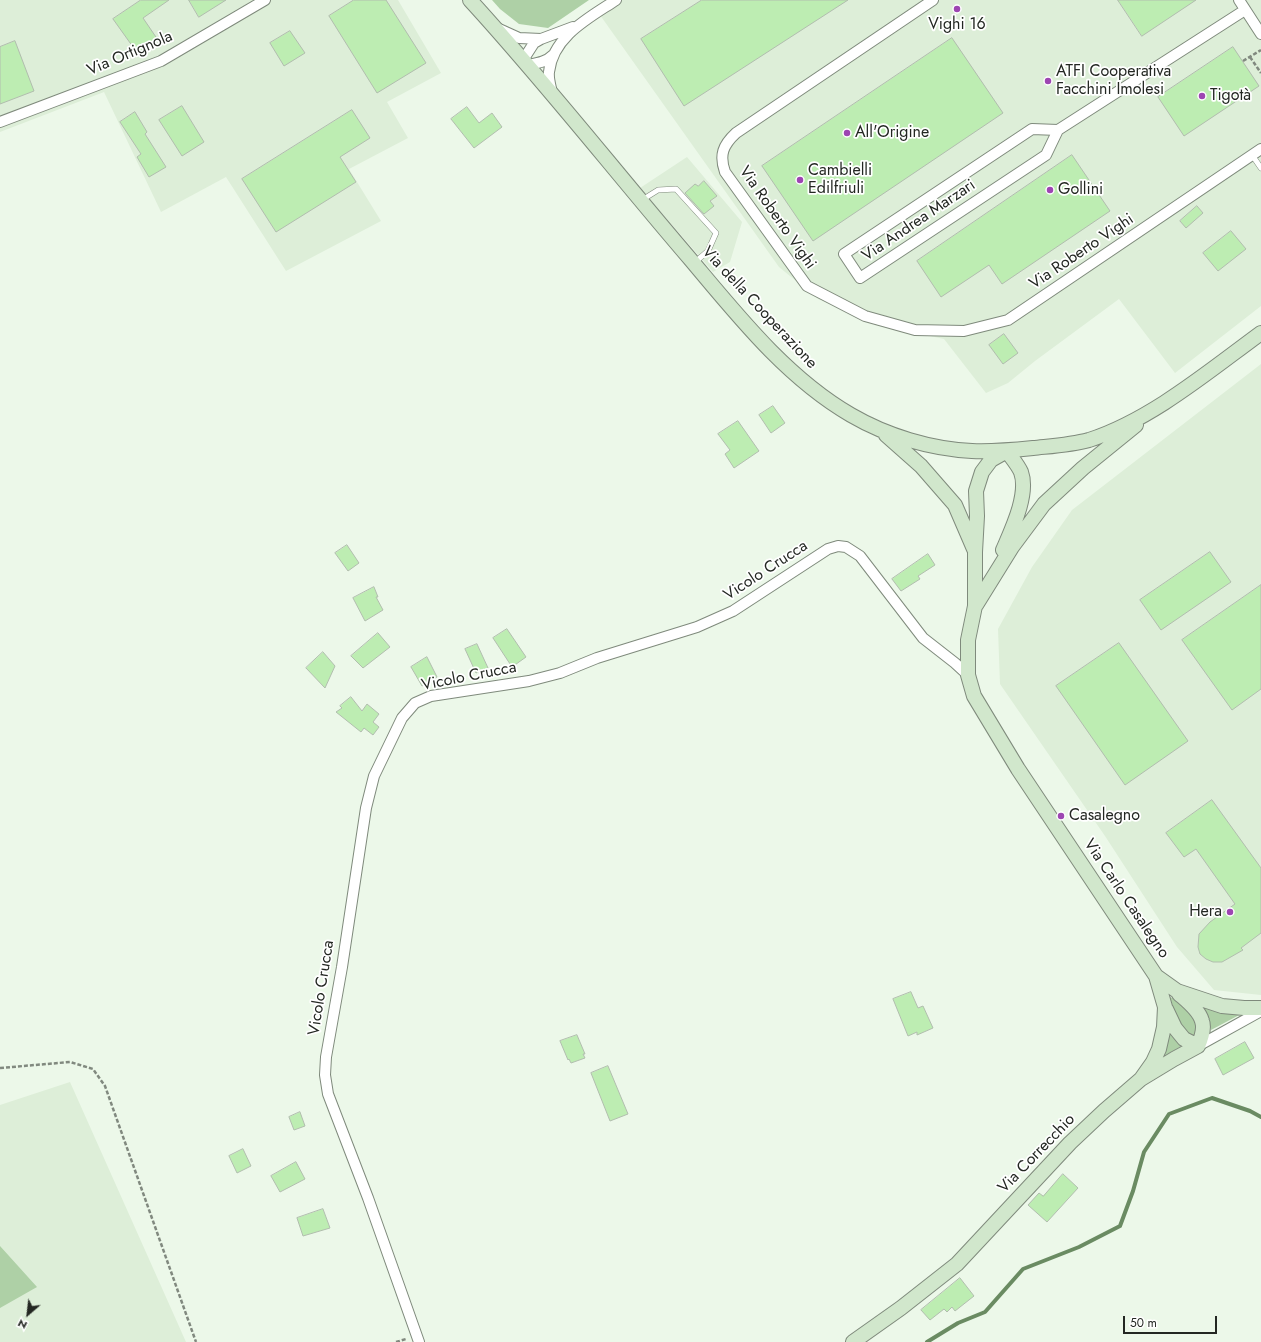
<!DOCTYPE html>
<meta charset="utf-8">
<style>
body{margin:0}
#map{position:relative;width:1261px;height:1342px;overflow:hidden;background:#ecf8e9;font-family:Jost,sans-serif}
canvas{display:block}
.north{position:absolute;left:8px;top:1294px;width:40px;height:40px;-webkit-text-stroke:3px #fff;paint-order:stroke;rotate:208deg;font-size:11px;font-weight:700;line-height:16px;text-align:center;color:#232722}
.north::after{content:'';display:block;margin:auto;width:14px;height:18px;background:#232722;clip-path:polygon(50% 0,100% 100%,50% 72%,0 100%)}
.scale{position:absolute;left:1123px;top:1316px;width:94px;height:18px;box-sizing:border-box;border:2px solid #232722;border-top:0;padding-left:5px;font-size:12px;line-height:14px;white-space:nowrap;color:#232722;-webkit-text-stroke:3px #fff;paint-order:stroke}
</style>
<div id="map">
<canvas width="1261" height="1342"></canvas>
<div class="north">N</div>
<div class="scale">50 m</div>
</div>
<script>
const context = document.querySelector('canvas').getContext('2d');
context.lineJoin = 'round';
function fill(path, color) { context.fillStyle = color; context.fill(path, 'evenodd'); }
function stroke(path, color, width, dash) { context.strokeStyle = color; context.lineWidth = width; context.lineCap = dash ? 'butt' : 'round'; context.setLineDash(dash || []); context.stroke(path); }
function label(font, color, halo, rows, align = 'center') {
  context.font = font + ' Jost,sans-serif'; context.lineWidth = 3.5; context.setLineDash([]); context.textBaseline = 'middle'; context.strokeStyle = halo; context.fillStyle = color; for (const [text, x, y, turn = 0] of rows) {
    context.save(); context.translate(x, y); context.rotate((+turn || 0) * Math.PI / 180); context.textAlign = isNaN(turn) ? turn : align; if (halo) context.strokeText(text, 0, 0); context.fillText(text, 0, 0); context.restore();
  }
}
const built = new Path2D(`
 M0,0H398L441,73L387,102L408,138L349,169L381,221L286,271L226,177L161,212L104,92L0,132Z
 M606,0H1261V306L1175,373L1119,299L1035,361L1008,383L986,393L944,339L875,324L818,299L779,267L595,8Z
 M687,157L742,222L730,262L713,272L640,188Z
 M1261,364V995L1214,990L1177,947L1105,836L1000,684L998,629L1032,567L1072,510Z
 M70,1082L186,1342H0V1105Z`);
const green = new Path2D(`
 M492,0H589L548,28L519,24L500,9Z
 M1167,994L1187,1010L1199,1025L1194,1036L1182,1032Z
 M1195,1001L1243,1013L1211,1030L1206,1014Z
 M1168,1022L1185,1044L1161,1058Z
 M0,1246L37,1287L0,1308Z`);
const stream = new Path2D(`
 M927,1342L958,1323L985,1312L1023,1269L1079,1247L1120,1226L1133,1191L1144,1152L1169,1114L1212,1098L1250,1111L1261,1117`);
const building = new Path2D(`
 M141,0H169L143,18L158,40L138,54L113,19Z
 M189,0H226L199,17Z
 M354,0H386L426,63L377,93L329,16Z
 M702,0H848L684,106L641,39Z
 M1118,0H1196L1142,36Z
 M290,31L305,53L284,66L270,43Z
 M952,38L1003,113L813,241L762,166Z
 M15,41L34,91L0,104V47Z
 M1233,47L1259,86L1184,136L1158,97Z
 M182,106L204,142L182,156L159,120Z
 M467,107L479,123L492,113L502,127L474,148L451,119Z
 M352,110L370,138L340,157L356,182L276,232L242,179Z
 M135,112L147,132L145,134L166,167L149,177L137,157L141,154L120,122Z
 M1072,155L1110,211L1002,284L989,265L941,297L917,261Z
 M704,181L717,196L710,201L714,206L704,214L685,193L695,184L698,186Z
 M1197,206L1203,213L1186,228L1180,221Z
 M1231,231L1246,249L1218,271L1203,253Z
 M1004,334L1018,353L1003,364L989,345Z
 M773,406L785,423L771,433L759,415Z
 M738,421L759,451L734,468L725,454L730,450L718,434Z
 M347,545L359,563L348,571L335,553Z
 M1210,552L1231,582L1161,630L1140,600Z
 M928,554L935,565L918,576L920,579L901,591L892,579Z
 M1261,585V689L1232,710L1182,640Z
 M374,587L378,597H376L383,610L365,621L353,598Z
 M507,629L526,657L512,667L493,638Z
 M378,633L390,647L363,668L351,656Z
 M1119,643L1188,741L1125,785L1056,686Z
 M477,644L488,668L476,673L465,649Z
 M323,652L335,666L325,688L306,668Z
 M427,657L437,677L422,686L411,667Z
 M351,697L362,711L367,704L379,714L373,722L379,727L373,735L364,728L361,732L336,712L342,708L340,706Z
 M1212,800L1261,868V933L1241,948L1243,950L1222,962H1213L1206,959L1200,954L1198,947L1199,934L1210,922L1235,904L1196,849L1184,857L1166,833Z
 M911,992L918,1008L923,1006L933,1028L917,1035V1032L908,1036L893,999Z
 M577,1035L585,1054H583L585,1058L571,1063L569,1059L568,1060L560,1041Z
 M1245,1042L1254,1058L1223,1075L1215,1059Z
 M608,1066L628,1114L610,1121L591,1073Z
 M300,1112L305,1126L294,1130L289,1117Z
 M243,1149L251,1166L237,1173L229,1156Z
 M296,1162L305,1179L280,1192L271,1176Z
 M1063,1174L1078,1188L1047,1222L1028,1205L1039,1193L1043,1196Z
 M323,1209L330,1228L303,1236L297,1218Z
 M960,1278L974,1296L955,1311L952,1307L947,1312L944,1309L930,1320L921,1310Z`);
const path = new Path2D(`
 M1250,57L1261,73
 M1243,61L1261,50
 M0,1068L70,1062L93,1069L105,1086L196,1342
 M396,1342L406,1339`);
const lane = new Path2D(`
 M1252,155L1261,168
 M642,200L658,190L676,189L716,233L708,251L694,263`);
const street = new Path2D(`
 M933,0L736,133C723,145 719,155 725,172L807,286L865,316L915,330L964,331L1008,320L1261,149
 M1239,0L1261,34
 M497,28L519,38L541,39L573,27
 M523,60L534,43L541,39
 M528,65C538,63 546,62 553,55
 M552,93C551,87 548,79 549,72C553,36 589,18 616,0
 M0,122L161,61L265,0
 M1058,130L1032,129L844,254L860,278L1046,155L1058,130L1245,10
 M1198,1046L1261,1011
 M419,1342L368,1198L328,1094L325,1075L326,1057L342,967L366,808L374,776L402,718L415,703L431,696L529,681L560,673L597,658L697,627L733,611L828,549L838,546L846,547L860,556L923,638L955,663L968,675`);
const secondary = new Path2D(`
 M470,0C547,84 617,174 691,260C738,316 787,378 851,415C887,436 931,449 972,451C993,452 1013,450 1033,448C1052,446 1071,445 1089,440C1151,420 1209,371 1261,333
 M886,435L921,466L955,505L974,549
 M1007,451L991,460L982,472L976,491L977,516L975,552V606L968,640V675L974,696L1018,769L1156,976L1165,1007L1164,1027L1159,1049L1153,1062L1141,1079
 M1003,550C1012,529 1029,494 1021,472C1018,465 1011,457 1007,451
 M976,605L1012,547L1044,504L1083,468L1136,425
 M1156,976L1177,991L1222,1006L1244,1008H1261
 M1179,994C1187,1001 1199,1010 1202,1021C1205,1029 1201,1039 1198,1046
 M1166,1009L1175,1028L1184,1039L1198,1046
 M853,1342L901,1308L957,1264L1070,1143L1104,1111L1141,1079L1174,1059L1198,1046`);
const markers = [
 [957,9,4,"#9d45b2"],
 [1048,81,4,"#9d45b2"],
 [1202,96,4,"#9d45b2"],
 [847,133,4,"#9d45b2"],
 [800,180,4,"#9d45b2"],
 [1050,190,4,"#9d45b2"],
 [1061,816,4,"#9d45b2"],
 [1230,912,4,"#9d45b2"]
];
const poiNames = [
 ["Vighi 16",957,25,"center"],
 ["ATFI Cooperativa",1056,72],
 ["Facchini Imolesi",1056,90],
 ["Tigotà",1210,96],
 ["All'Origine",855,133],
 ["Cambielli",808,171],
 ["Edilfriuli",808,189],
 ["Gollini",1058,190],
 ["Casalegno",1069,816],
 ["Hera",1222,912,"right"]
];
const streetNames = [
 ["Via Ortignola",130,54,-23],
 ["Via Roberto Vighi",777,218,55],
 ["Via Andrea Marzari",919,221,-34],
 ["Via Roberto Vighi",1082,252,-34],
 ["Via della Cooperazione",759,308,47],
 ["Vicolo Crucca",766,571,-33],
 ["Vicolo Crucca",469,677,-11],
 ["Via Carlo Casalegno",1126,899,56],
 ["Vicolo Crucca",322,988,-81],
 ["Via Correcchio",1037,1154,-46]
];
fill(built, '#ddeed8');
fill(green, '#aed0a6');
stroke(stream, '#6a8b62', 4);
fill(building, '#bdedb2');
stroke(building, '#b1bdae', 1);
stroke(lane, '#7f8a7c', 6);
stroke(street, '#7f8a7c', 12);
stroke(secondary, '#7f8a7c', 16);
stroke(path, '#81897f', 2.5, [4, 2]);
stroke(lane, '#fff', 5);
stroke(street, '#fff', 10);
stroke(secondary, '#d1e7cc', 14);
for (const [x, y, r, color] of markers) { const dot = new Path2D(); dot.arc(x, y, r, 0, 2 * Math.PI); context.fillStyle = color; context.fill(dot); stroke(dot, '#fff', 1.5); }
label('16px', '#232722', '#fff', poiNames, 'left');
label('16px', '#232722', '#fff', streetNames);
</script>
